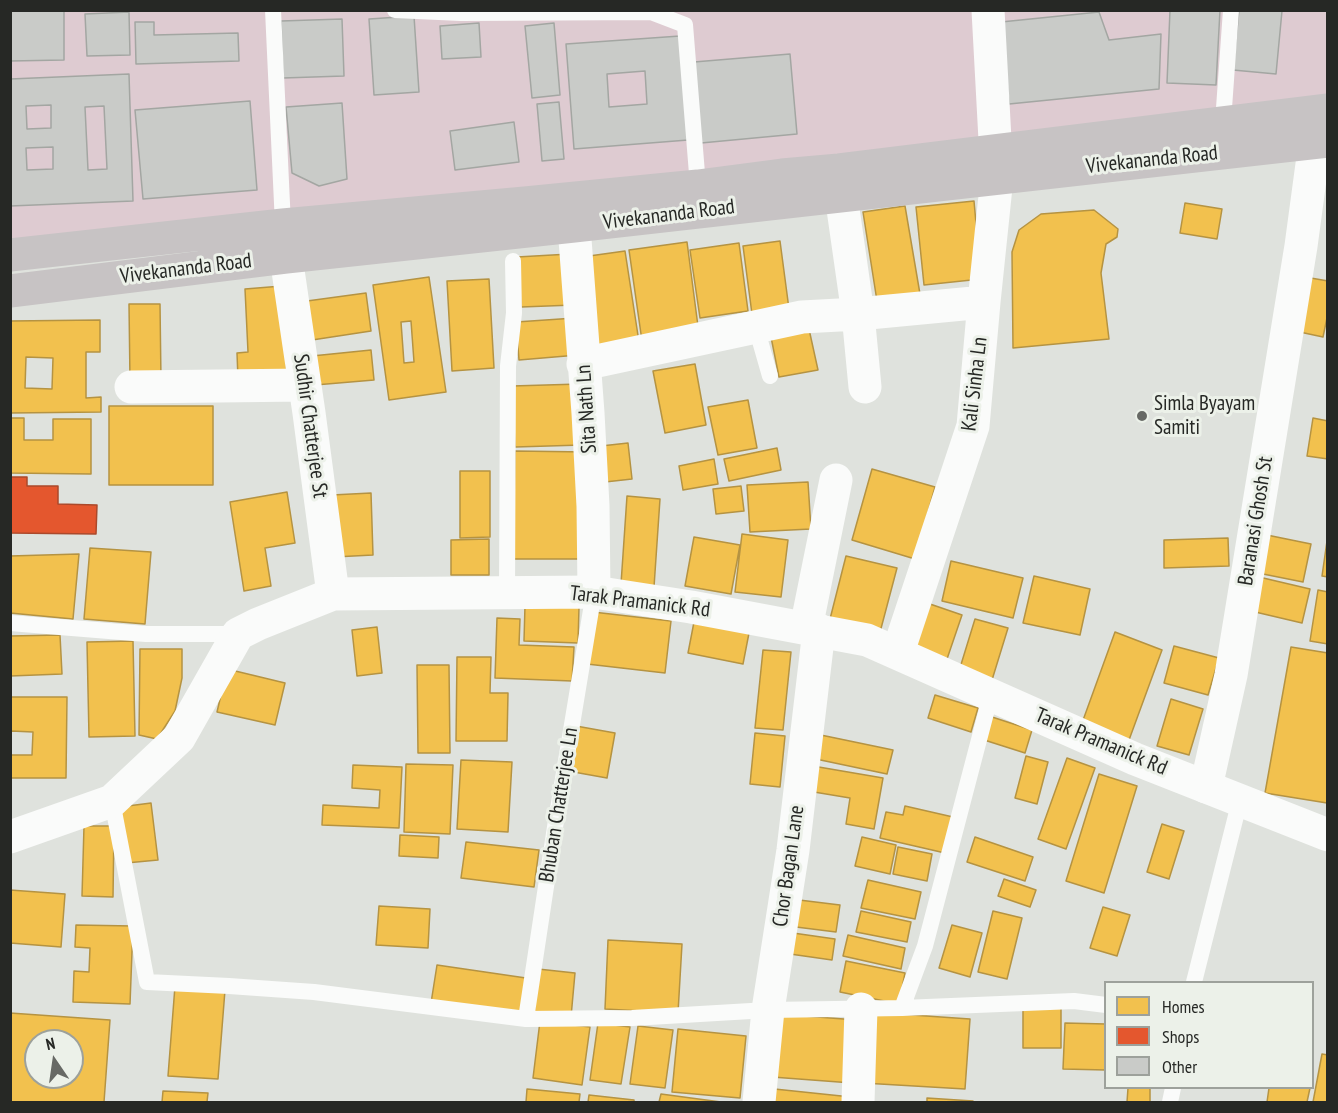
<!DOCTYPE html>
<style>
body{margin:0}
#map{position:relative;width:1338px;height:1113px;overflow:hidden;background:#dfe2dd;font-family:"PT Sans Narrow",sans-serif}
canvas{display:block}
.frame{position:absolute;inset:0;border:12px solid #262825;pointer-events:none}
.legend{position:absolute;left:1104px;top:981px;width:210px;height:108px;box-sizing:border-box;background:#ecf1e9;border:2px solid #9da19b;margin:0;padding:8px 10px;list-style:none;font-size:18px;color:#262825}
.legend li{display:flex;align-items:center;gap:12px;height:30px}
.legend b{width:30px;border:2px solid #9da19b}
.north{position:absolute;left:24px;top:1029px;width:60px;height:60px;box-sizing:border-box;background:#ecf1e9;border:2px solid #9da19b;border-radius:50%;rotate:347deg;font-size:16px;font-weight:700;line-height:24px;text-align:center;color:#262825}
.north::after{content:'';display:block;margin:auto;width:21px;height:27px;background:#676965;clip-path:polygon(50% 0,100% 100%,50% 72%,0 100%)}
</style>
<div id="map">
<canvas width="1338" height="1113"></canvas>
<div class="frame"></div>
<ul class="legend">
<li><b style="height:16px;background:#f2c14e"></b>Homes</li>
<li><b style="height:16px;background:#e4572e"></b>Shops</li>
<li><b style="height:16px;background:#c9cbc8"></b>Other</li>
</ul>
<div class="north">N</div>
</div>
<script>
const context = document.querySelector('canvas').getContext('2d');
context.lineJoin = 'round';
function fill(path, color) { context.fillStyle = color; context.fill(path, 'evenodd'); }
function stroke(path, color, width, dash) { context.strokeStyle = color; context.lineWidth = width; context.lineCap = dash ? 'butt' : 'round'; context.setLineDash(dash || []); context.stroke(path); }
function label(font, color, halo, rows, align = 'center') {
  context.font = font + ' "PT Sans Narrow",sans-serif'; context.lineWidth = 6; context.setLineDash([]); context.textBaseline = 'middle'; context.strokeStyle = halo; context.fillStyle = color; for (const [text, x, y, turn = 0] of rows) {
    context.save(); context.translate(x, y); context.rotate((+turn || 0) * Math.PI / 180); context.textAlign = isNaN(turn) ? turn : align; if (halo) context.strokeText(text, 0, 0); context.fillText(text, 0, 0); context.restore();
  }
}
const green = new Path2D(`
 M11,11H1327V107L11,239Z`);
const homes = new Path2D(`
 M974,201L981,279L924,285L916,207Z
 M1185,203L1222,209L1217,239L1180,233Z
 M905,206L920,294L877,301L863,212Z
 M1094,210L1118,229L1117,237L1106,244L1101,273L1109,339L1013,348L1012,252L1019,230L1041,214Z
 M780,241L789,309L752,314L743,246Z
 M687,242L699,334L642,341L629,250Z
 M739,243L748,311L700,318L690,250Z
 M625,251L639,342L595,349L582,257Z
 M570,254L574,305L521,307L517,257Z
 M429,277L446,392L389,400L373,285ZM411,321L414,362L404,363L401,322Z
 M1305,277L1328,281V313L1323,337L1295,331Z
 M489,279L494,368L452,371L447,281Z
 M282,286L287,377L238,379L237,353L248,352L245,289Z
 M366,293L371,331L312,340L307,301Z
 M129,304H160L161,381H130Z
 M575,318L578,355L519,360L516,322Z
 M100,320V352H86V398L101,397V412L10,413V321ZM26,357L53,358L52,389L25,388Z
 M807,320L818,370L779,377L769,327Z
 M371,350L374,380L315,385L312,356Z
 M695,364L706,425L665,433L653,371Z
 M580,384L582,445L515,447L512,386Z
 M748,400L757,448L718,455L708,407Z
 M109,406H213V485H109Z
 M10,418H24V440H53V419H91V474L10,473Z
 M1313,418L1328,421V459L1307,456Z
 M628,443L632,479L605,482L601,446Z
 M777,448L781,470L729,481L724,459Z
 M515,451L587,452L586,559H513Z
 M714,459L718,484L683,490L679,466Z
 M872,469L935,487L915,559L852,540Z
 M460,471H490V537L460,538Z
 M808,482L811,529L750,532L747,485Z
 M741,486L744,511L716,514L713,489Z
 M287,492L295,543L265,548L271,586L244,591L230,502Z
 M371,493L373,555L334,557L332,495Z
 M627,496L660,499L654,587L621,584Z
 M742,534L788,540L781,597L735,592Z
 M1262,534L1311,544L1303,582L1253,572Z
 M1328,534V577L1322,576Z
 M694,537L740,545L731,594L685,586Z
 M1228,538L1229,566L1164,568V540Z
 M489,539V575H451V540Z
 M90,548L151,552L145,624L84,619Z
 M79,554L73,619L10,613V556Z
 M846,556L897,568L879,636L829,623Z
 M951,561L1023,578L1013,618L942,601Z
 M1034,576L1090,589L1080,635L1023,623Z
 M1259,577L1310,589L1302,623L1251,611Z
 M1318,590L1328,592V644L1310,641Z
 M930,604L962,615L947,659L915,648Z
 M525,605L579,607L578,643L524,641Z
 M593,612L671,621L665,673L587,664Z
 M497,618L520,619L519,645L574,647L572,681L495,678Z
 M975,619L1008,628L992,680L959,671Z
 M694,622L749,633L743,664L688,653Z
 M377,627L382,673L357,676L352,630Z
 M1115,632L1162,650L1129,740L1082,723Z
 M60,635L62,674L10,676V636Z
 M133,641L135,736L89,737L87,642Z
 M1174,646L1219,658L1208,695L1164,683Z
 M1291,647L1328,653L1327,803L1265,793Z
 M140,649H182V678L175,711L157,739L139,735Z
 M763,650L791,652L783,730L755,728Z
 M457,657H491L490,693H508L507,741H456Z
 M417,665H449L450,753H418Z
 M227,669L285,683L275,725L217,712Z
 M935,695L978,708L971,732L928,718Z
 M10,697H67L66,778H10ZM11,731L33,732L32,755H11Z
 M1171,699L1203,709L1189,755L1157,746Z
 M989,716L1032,730L1025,753L981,739Z
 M576,726L615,733L607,778L568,771Z
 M755,733L785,736L780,787L750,784Z
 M816,734L893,750L887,774L811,758Z
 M1026,756L1048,762L1037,804L1015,798Z
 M1067,758L1095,768L1066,849L1038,839Z
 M461,760L512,762L508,832L457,829Z
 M406,764L453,765L450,834L404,832Z
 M353,765L402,767L399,828L322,825L323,805L379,808L380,790L352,788Z
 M807,765L883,778L874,829L846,824L850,798L802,790Z
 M1099,774L1137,786L1104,893L1066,881Z
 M151,803L158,860L126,863L120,807Z
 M905,806L953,817L945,853L880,838L886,812L903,815Z
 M1162,824L1184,831L1169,879L1147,872Z
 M84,826H114L113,897L82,896Z
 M400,835L439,837L438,858L399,856Z
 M862,837L896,845L890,874L855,866Z
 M975,837L1033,857L1025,881L967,862Z
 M466,842L539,850L534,887L461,878Z
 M898,847L932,854L927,881L893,874Z
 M1004,879L1036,890L1030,907L998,896Z
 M868,880L921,892L915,919L861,908Z
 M10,890L65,894L61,947L10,943Z
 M791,899L840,905L836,932L788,926Z
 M379,906L430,909L428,948L376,945Z
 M1103,907L1130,915L1117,956L1090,948Z
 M861,911L911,922L907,942L856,932Z
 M993,911L1022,918L1007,979L978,972Z
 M76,925L133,926L130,1004L73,1002L74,971L89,972L90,948L75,947Z
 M952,925L982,933L970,977L939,968Z
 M786,932L835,939L832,960L783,953Z
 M848,935L905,948L901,969L843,956Z
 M608,940L682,944L678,1013L605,1009Z
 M846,961L905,973L899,1004L840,992Z
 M437,965L526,978L520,1017L431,1003Z
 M538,969L575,973L571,1017L534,1014Z
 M175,986L225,990L218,1079L168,1076Z
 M1061,1008V1048H1023V1009Z
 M868,1012L970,1019L965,1089L863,1083Z
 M10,1013L110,1020L104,1102H10ZM36,1041H72V1047H80L78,1072H72V1077H36V1069H32L33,1044H36Z
 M777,1014L857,1020L852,1083L772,1077Z
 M540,1021L590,1027L582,1085L533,1078Z
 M598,1023L630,1027L621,1084L590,1080Z
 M1065,1023L1106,1024V1070L1063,1069Z
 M638,1026L673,1030L665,1088L630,1084Z
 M678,1029L746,1036L740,1098L672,1092Z
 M1322,1054L1328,1055V1102H1313Z
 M765,1088L851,1097V1102H764Z
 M1128,1088H1150V1102H1127Z
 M1269,1088H1310L1307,1102H1267Z
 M527,1089L580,1094L579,1102H526Z
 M163,1091L208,1093L207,1102H162Z
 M661,1094L721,1102H659Z
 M589,1095L634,1100V1102H588Z
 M927,1098L973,1101V1102H927Z`);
const shops = new Path2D(`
 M10,477H27V486H58V504L97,505L96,534L10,533Z`);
const building = new Path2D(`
 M10,10H64V60L10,61Z
 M1170,10H1220L1216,85L1167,83Z
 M1239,10L1282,11L1276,74L1233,70Z
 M129,12L130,55L87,56L85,14Z
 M1099,12L1109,40L1161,34L1159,89L1009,104L1001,22Z
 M414,16L419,92L374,95L369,19Z
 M342,19L344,76L283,78L281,21Z
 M135,22H154V35L238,33L239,61L136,64Z
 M479,23L481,57L442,59L440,26Z
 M554,23L560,95L532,98L525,26Z
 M680,36L688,140L574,149L566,44ZM645,71L647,104L609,107L607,74Z
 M790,54L797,134L701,143L694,62Z
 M129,74L133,201L10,206V79ZM51,105V128L27,129L26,106ZM104,106L107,169L88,170L85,107ZM53,147V169L27,170L26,148Z
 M250,101L257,190L143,199L135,110Z
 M559,102L564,159L542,161L537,104Z
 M342,103L347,179L319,186L292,173L286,107Z
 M514,122L519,162L455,170L450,131Z`);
const service = new Path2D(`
 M273,10L283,225
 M395,10L461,13L651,12V10
 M651,12L685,25L698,186
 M1223,122L1231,10
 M756,327L770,376
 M507,593L508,366L514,313L513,261
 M10,623L146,634H238
 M112,801L147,982L229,986L314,992L526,1019L632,1018L768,1010L902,1008L1074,1001L1106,1005
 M1194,982L1240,800
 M902,1008L925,946L991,694
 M526,1019L555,827L594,592
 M1170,1102L1173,1088`);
const minor = new Path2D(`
 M841,195L858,314L865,387
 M574,226L588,413L593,506L594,592
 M286,257L309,413L333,594
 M583,364L802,317L858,314L984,302
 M131,387L305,385
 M806,628L836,480
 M898,652L973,426L984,302L997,177
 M1206,787L1231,675L1301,246L1315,142L1317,114
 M858,1102L861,1009`);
const tertiary = new Path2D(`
 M988,10L997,177
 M10,837L112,801L179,738L238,634L258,624L333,594L594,592L691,607L867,640L1135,759L1328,835
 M759,1102L768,1010L793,850L819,630`);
const primary = new Path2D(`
 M10,255L283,225L525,203L698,186L782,175L839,170L1328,110
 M10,291L286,257L574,226L1328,141`);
const markers = [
 [1142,416,6,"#676965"]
];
const streetNames = [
 ["Vivekananda Road",1152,160,-6],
 ["Vivekananda Road",669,215,-7],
 ["Vivekananda Road",186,269,-7],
 ["Kali Sinha Ln",975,384,-83],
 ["Sita Nath Ln",587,409,-94],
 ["Sudhir Chatterjee St",310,426,82],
 ["Baranasi Ghosh St",1256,521,-81],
 ["Tarak Pramanick Rd",640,602,7],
 ["Tarak Pramanick Rd",1101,742,23],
 ["Bhuban Chatterjee Ln",559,805,-81],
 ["Chor Bagan Lane",789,866,-82]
];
const poiNames = [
 ["Simla Byayam",1154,404],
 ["Samiti",1154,428]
];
fill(green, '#decbd1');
fill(homes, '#f2c14e');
stroke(homes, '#b59342', 1.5);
fill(shops, '#e4572e');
stroke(shops, '#ab492b', 1.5);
fill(building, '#c9cbc8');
stroke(building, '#a3a6a2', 1.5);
stroke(service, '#fafbfa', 16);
stroke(minor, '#fafbfa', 33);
stroke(tertiary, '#fafbfa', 33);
stroke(primary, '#c7c3c4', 33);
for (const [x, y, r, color] of markers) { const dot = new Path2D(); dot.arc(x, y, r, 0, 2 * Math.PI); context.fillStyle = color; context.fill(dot); stroke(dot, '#ecf1e9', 2); }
label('21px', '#262825', '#ecf1e9', streetNames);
label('21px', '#262825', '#ecf1e9', poiNames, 'left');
</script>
